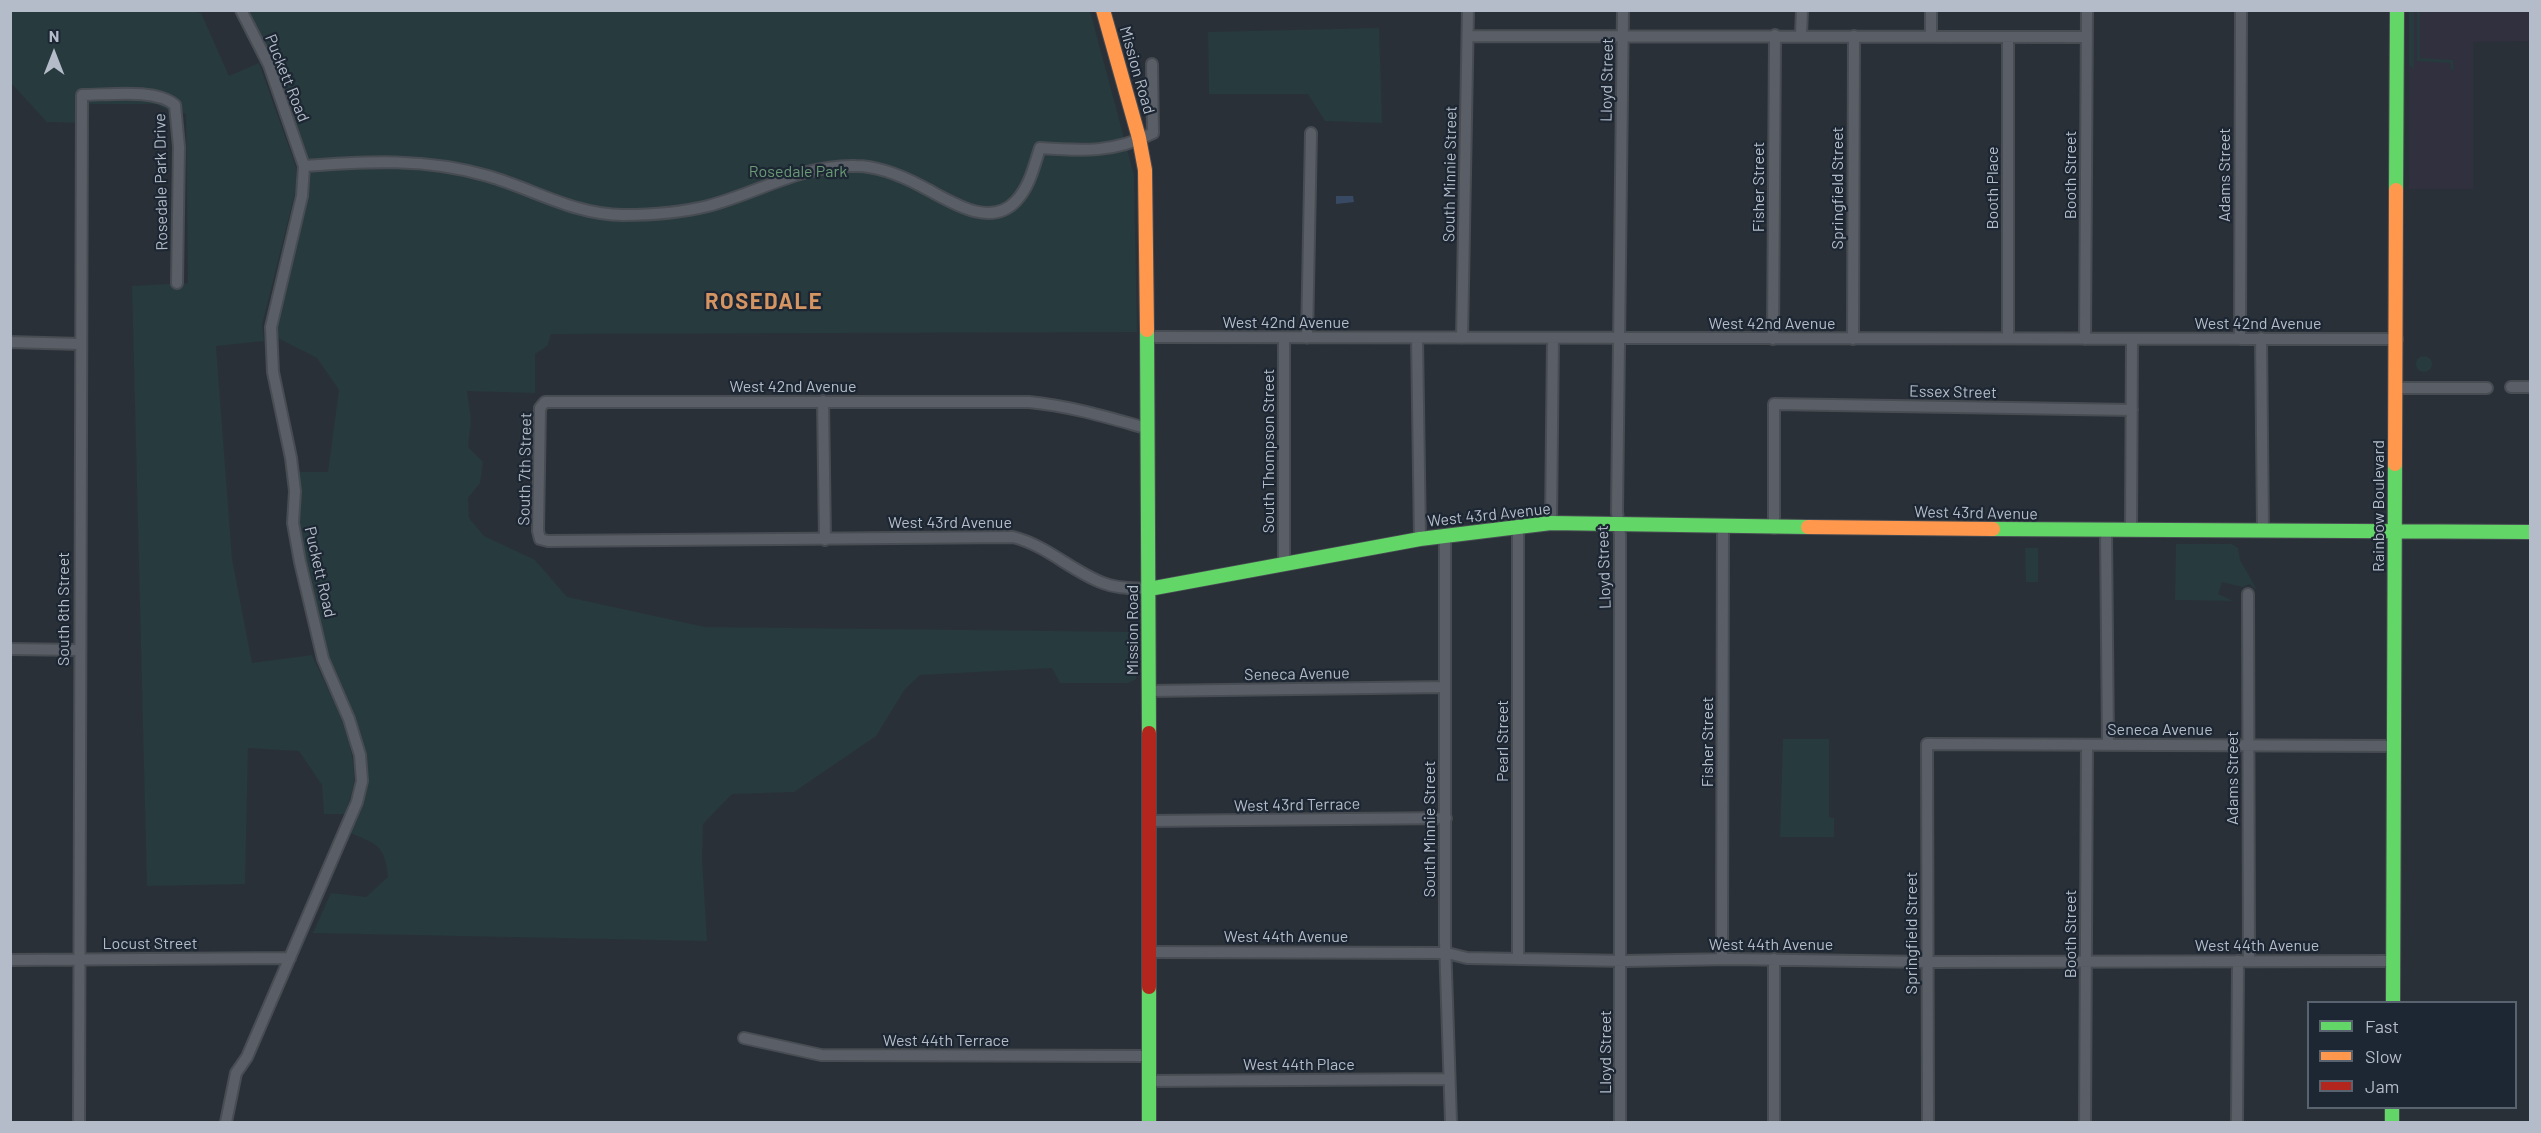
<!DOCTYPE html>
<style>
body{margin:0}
#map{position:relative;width:2541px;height:1133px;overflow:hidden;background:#2a3038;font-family:Barlow,sans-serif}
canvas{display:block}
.frame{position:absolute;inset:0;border:12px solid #b4bcc9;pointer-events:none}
.legend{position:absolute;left:2307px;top:1001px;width:210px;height:108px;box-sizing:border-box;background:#1d2633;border:2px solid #59626f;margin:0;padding:8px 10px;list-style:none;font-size:18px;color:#b4bcc9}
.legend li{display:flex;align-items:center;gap:12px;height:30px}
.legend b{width:30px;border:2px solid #59626f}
.north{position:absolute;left:24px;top:24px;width:60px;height:60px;-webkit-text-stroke:4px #1d2633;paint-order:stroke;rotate:0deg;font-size:16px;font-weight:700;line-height:24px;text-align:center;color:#b4bcc9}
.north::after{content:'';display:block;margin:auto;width:21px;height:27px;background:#b4bcc9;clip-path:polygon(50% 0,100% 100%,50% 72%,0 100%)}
</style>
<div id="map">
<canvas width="2541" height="1133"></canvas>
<div class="frame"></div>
<ul class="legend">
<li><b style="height:8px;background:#63d668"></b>Fast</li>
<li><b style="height:8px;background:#ff974d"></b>Slow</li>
<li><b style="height:8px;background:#b3261e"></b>Jam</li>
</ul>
<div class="north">N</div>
</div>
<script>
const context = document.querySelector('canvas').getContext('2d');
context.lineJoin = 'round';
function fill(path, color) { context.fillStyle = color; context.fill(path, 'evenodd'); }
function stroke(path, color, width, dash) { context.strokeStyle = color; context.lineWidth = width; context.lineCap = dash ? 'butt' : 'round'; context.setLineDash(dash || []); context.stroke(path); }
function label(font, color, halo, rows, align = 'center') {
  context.font = font + ' Barlow,sans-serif'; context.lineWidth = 4.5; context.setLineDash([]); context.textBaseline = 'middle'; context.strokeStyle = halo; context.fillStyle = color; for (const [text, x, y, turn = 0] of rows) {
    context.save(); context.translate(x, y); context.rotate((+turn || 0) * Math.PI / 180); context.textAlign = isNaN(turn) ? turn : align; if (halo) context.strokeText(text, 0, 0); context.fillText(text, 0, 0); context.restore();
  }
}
const medical = new Path2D(`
 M2409,11H2530V41L2473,42V189H2409Z`);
const green = new Path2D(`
 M185,10L201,13L229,76L259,63L296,167V189L262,325L264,341L216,346L232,559L252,663L312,655C329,693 356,738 354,782C353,792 348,804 345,814H324L322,785L299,751L248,748L245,884L147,886L132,286L188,283L186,114L167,110L156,104H90L88,123L47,122L11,83V11Z
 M241,11H1090L1134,175L1137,332L551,334L547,346L535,354V393L467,391L471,420L468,447L483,462L480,483L468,498L469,518L484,536L535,560L567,597L705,627L1138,632L1136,679L1128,683H1060L1052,668L920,675L905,689L876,736L794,792L732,794L703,824L702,858L707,941L313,933L331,893L366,897L388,877C385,846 378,844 350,833L363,794V754L324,648L298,524L296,472H328L339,390L317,358L272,335L304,166L295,137Z
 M2409,11H2414V70L2409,64Z
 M2417,11H2420V58L2453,60L2454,71L2451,69L2450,63L2417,61Z
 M1379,28L1382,123L1325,121L1308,94H1209L1208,32Z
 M2416 364a8 8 0 1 1 16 0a8 8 0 1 1-16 0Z
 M2176,544H2232L2238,548L2240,560L2257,590L2249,584L2243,587L2222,582L2218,594L2233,601L2175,600Z
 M2025,548H2038V582H2026Z
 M1783,739H1829V817L1834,818V837H1780Z`);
const water = new Path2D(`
 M1336,196H1353L1354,202L1336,204Z`);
const street = new Path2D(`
 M1801,35L1802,10
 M1468,36L2087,37
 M1931,36V10
 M304,166C366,161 427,158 488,176C533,189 575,215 623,215C652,215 680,213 708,206C758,193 803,164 856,166C879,166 902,176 921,186C947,199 989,230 1016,201C1030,186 1034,166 1040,148C1083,151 1114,153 1153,133L1152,64
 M1147,337L2397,339
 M1307,338L1311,133
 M1417,338L1420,539
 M1462,338L1468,10
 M2008,338V37
 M2261,338L2263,531
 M1773,339L1775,35
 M1853,339L1854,36
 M2085,339L2087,10
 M2240,339L2241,10
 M10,342L80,344
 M2511,387H2530
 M2396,388H2487
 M823,401L825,540
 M1146,428C1106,417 1070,406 1029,402H545L540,408L538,531L540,539L548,541L1013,537C1048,546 1071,571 1103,583C1118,589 1134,588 1149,589
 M1551,523L1553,338
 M1518,525V957
 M1774,528V404L2132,410
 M2131,530L2132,339
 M2106,531L2108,745
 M1445,536V942L1451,1122
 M1284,564V339
 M2248,594L2249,961
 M10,649L79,650
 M1149,691L1445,687
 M1149,821L1446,818
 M1149,952L1447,953L1467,958L1626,961L1729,959L1927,962L2393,961
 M1722,959L1723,526
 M1774,959V1122
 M10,960L290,958
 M744,1038L821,1055L1149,1056
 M1149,1081L1449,1079
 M79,1122L82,95C108,95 156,88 175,105L179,147L177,283
 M226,1122L236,1073L247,1057L357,802L362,781L360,755L349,719L323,659L300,562L293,523L295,491L291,458L273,372L271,327L302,196L304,166L269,65L241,10
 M1620,1122V535L1617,512L1623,10
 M1928,1122L1927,744L2394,746
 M2085,1122L2087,745
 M2237,1122L2238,961`);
const fast = new Path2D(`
 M2396,190L2397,10
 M1147,330L1149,733
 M1993,529L2530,532
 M1149,589L1420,539L1551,523L1808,527
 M1149,987V1122
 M2393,1002L2395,464
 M2392,1108V1122`);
const slow = new Path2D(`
 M1103,10L1139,138L1145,170L1147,330
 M2395,464L2396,190
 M1808,527L1993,529`);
const jam = new Path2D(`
 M1149,733V987`);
const streetNames = [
 ["Mission Road",1137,70,74],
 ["Puckett Road",287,78,68],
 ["Lloyd Street",1607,80,-89],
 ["South Minnie Street",1450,174,-89],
 ["Booth Street",2071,175,-90],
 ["Adams Street",2225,175,-90],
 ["Rosedale Park Drive",161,182,-91],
 ["Fisher Street",1759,187,-90],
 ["Springfield Street",1838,188,-90],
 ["Booth Place",1993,188,-90],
 ["West 42nd Avenue",1286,323],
 ["West 42nd Avenue",1772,324],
 ["West 42nd Avenue",2258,324],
 ["West 42nd Avenue",793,387],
 ["Essex Street",1953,392,1],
 ["South Thompson Street",1269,451,-90],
 ["South 7th Street",525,469,-89],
 ["Rainbow Boulevard",2379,506,-90],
 ["West 43rd Avenue",1976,513,1],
 ["West 43rd Avenue",1489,515,-6],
 ["West 43rd Avenue",950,523],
 ["Lloyd Street",1604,567,-92],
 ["Puckett Road",320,572,77],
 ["South 8th Street",64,609,-90],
 ["Mission Road",1133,630,-90],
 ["Seneca Avenue",1297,674,-1],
 ["Seneca Avenue",2160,730],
 ["Pearl Street",1503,741,-90],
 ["Fisher Street",1708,742,-90],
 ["Adams Street",2233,778,-90],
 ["West 43rd Terrace",1297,805,-1],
 ["South Minnie Street",1430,829,-90],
 ["Springfield Street",1912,933,-90],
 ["Booth Street",2071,934,-90],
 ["West 44th Avenue",1286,937],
 ["Locust Street",150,944],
 ["West 44th Avenue",1771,945],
 ["West 44th Avenue",2257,946],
 ["West 44th Terrace",946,1041],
 ["Lloyd Street",1606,1052,-90],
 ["West 44th Place",1299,1065]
];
const parkNames = [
 ["Rosedale Park",798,172]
];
const districtNames = [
 ["ROSEDALE",764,302]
];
fill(medical, '#31303e');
fill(green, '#273a3e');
fill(water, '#384963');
stroke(street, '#484c53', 14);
stroke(fast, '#484c53', 16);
stroke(slow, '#484c53', 16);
stroke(jam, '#484c53', 16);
stroke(street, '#5a5e66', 10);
stroke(fast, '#63d668', 14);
stroke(slow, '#ff974d', 14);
stroke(jam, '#b3261e', 14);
label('16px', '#b4bcc9', '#1d2633', streetNames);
label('16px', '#6b9a76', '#1d2633', parkNames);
context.letterSpacing = '1.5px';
label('bold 22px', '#d59563', '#1d2633', districtNames);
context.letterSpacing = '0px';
</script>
